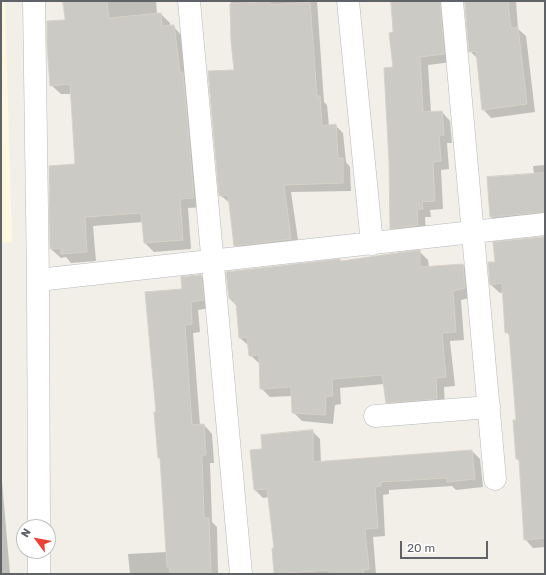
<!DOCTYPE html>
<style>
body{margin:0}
#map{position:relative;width:546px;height:575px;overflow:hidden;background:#f1efe8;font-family:Rubik,sans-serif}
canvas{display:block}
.frame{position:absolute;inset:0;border:2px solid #5f6368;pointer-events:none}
.north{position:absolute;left:16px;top:519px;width:40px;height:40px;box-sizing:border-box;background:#fff;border:1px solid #bfc1c3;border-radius:50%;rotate:302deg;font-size:11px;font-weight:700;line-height:16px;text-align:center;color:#5f6368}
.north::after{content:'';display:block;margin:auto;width:14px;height:18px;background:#ea4335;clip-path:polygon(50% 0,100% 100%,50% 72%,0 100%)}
.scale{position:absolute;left:400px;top:541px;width:88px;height:18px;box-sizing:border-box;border:2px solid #5f6368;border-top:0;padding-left:5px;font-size:12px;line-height:14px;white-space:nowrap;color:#5f6368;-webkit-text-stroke:3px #fff;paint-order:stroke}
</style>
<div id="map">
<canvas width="546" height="575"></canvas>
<div class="frame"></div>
<div class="north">N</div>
<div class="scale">20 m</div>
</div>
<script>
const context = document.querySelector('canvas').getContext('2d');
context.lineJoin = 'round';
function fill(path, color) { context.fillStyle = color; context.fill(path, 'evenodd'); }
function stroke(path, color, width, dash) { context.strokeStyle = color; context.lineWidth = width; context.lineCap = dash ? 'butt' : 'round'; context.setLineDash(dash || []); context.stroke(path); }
const commercial = new Path2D(`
 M1,1H5L12,242L1,243Z`);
const shadow = new Path2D(`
 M64,1H156L157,14H161L170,23V27L173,26L182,36L203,207L188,208L191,249L154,252L145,243L143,222L93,226L96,261L71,263L66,257L61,258L51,249L76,165L72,94H61L51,85L66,21Z
 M231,1H317L324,102L327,105L329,126L335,125L343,133L346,162L350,167L351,191L291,192L299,247L243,253L235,245L230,203L220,195L235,71L232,41Z
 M392,1H452V62L428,65L431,113L442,112L450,121L452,143H447L449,169L441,170L443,209L430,210L431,217H425L426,234L399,237L391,228L394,68Z
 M465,1H516L518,29L526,36L535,112L491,118L483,109L478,59L470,51Z
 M545,165V220L500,225L491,217L488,178L534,174L533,166Z
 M545,238V547L533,548L525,539L520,462L517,459L514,421H517L510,336L506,332L504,292L500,293L491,285L496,263Z
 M419,251L428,260L429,267L463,265L472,274L474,297L461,300L464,340L450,341L455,386L444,387L445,407L396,411L386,402L384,384L340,388L341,404L335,405L333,424L302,421L293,412V396L270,397L261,388L260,364L250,355L249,346L240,338L237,306L229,298L340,260L342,262Z
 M201,276L209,284L211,308L198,310L200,332L193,333L200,426L204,425L212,434L214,463H210L212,522L217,527L218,574H130L128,554L167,552L162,461L159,458L155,413H157L183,290Z
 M312,431L320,439L321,463L472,451L480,459L483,487L456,490L452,486L389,490V494L383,495L385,536L373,537L376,574H275L273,549H275L269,497L263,498L255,490L264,450Z
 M1,470L10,574H1Z`);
const building = new Path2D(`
 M63,1H107L109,18L161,13L162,26L174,25L180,73H183L194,198L180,199L183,240L144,243L141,213L85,217L87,252L61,254V248L50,249L49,166L75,164L70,84L50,86L47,45V21L65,20Z
 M391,1H440L444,54L420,57L423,112L442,111L444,135H439L441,161L433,162L435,201L422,202L423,209H417L418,225L390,229L389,162L384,68L393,67L389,33L393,32Z
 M465,1H508L511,28L518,27L527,104L482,110L476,51L469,52Z
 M270,2L271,5L310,2L317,96H320L322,126L336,124L338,158H343V183L284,185L291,239L234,246L228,195L219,196L208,71L234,70L231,41L230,4Z
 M545,173V212L490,217L487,177Z
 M545,237V538L524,540L519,459H516L513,420H516L509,332L505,333L502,283L490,285L488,262H495L493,242Z
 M420,250V267L463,264L465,288L453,291L456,332L442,333L446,377L436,378L437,399L386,403L382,375L332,379L333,396H326L325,415L292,413L291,387L260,389L259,355L249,356L247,337L239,338L236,302H234V298H229L226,272L340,259V261Z
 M201,275L204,300L191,302L192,324L185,325L192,425L204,424L206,455H202L204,518H209L211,574H170L169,567H167L160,458H158L154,412H156L145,292L182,289L181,277Z
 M313,430V462L472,450L475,479L447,482V478L381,482V486L375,487L378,528L365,529L369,569L363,570L364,574H330L329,570L274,574L272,548H274L267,489L254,490L250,450L262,449L261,435Z`);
const minor = new Path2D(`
 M34,1L38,280L39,527
 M189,1L241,574
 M348,1L372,244
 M452,1L495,479
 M38,280L545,224
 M375,416L489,407
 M39,551V574`);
fill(commercial, '#fef7e0');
fill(shadow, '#0003');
fill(building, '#cccac5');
stroke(building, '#d6d1c6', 1);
stroke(minor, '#b5b8bc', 23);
stroke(minor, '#fff', 22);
</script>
